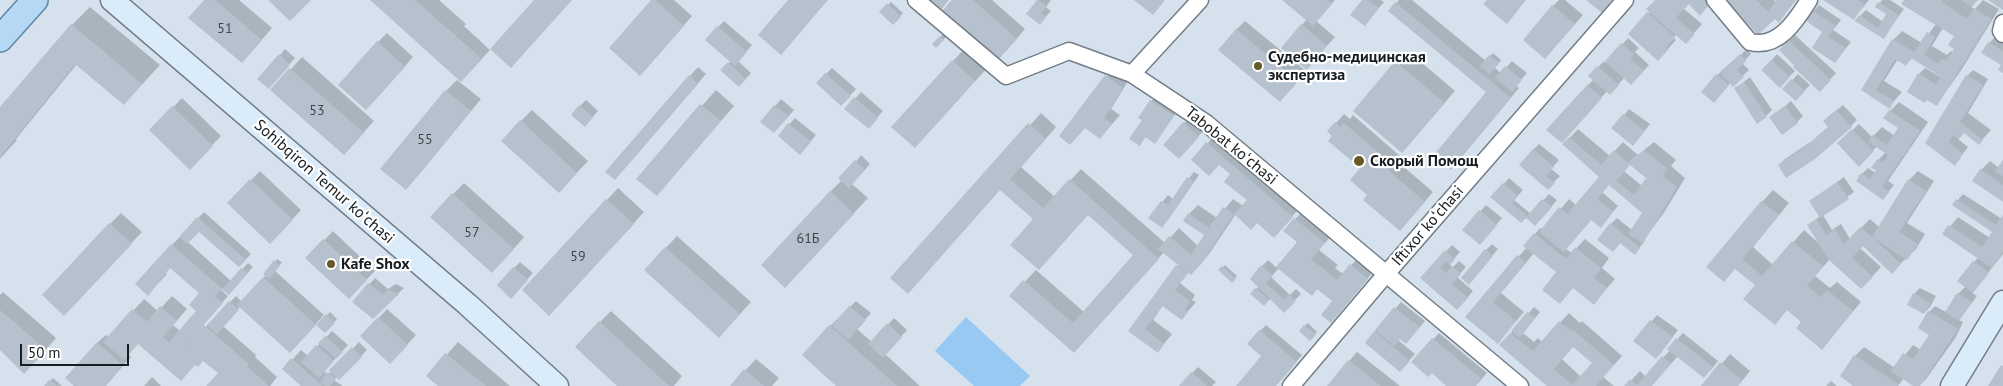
<!DOCTYPE html>
<meta charset="utf-8">
<style>
body{margin:0}
#map{position:relative;width:2003px;height:386px;overflow:hidden;background:#d5e2ed;font-family:"PT Sans",sans-serif}
canvas{display:block}
.scale{position:absolute;left:20px;top:344px;width:109px;height:22px;box-sizing:border-box;border:2px solid #181d21;border-top:0;padding-left:6px;font-size:15px;line-height:18px;white-space:nowrap;color:#181d21;-webkit-text-stroke:4px #fff;paint-order:stroke}
</style>
<div id="map">
<canvas width="2003" height="386"></canvas>
<div class="scale">50 m</div>
</div>
<script>
const context = document.querySelector('canvas').getContext('2d');
context.lineJoin = 'round';
function fill(path, color) { context.fillStyle = color; context.fill(path, 'evenodd'); }
function stroke(path, color, width, dash) { context.strokeStyle = color; context.lineWidth = width; context.lineCap = dash ? 'butt' : 'round'; context.setLineDash(dash || []); context.stroke(path); }
function label(font, color, halo, rows, align = 'center') {
  context.font = font + ' "PT Sans",sans-serif'; context.lineWidth = 4.5; context.setLineDash([]); context.textBaseline = 'middle'; context.strokeStyle = halo; context.fillStyle = color; for (const [text, x, y, turn = 0] of rows) {
    context.save(); context.translate(x, y); context.rotate((+turn || 0) * Math.PI / 180); context.textAlign = isNaN(turn) ? turn : align; if (halo) context.strokeText(text, 0, 0); context.fillText(text, 0, 0); context.restore();
  }
}
const green = new Path2D(`
 M966,317L1030,376L1020,386H974L935,351Z`);
const shadow = new Path2D(`
 M205,0H239L272,28L253,50Z
 M371,0H439L466,24L464,26L490,50L470,71Z
 M653,0H674L692,16L649,65Z
 M954,0H992L1025,29L1006,51Z
 M1039,0H1051L1046,7L1051,11L1040,23L1028,14Z
 M1284,0H1335L1316,21L1335,37L1307,68L1302,25L1307,19Z
 M1363,0H1381L1384,2L1365,24Z
 M1399,0H1412L1486,61L1493,53L1501,60L1495,68L1501,73L1512,61L1527,73L1516,86L1519,88L1451,169L1488,92L1390,11Z
 M1559,0H1565L1583,15L1545,58L1553,6Z
 M1656,0H1713L1700,14L1690,2L1684,9L1702,24L1686,42L1677,34L1673,38L1676,40L1667,50L1630,34L1650,11Z
 M1730,0H1774L1776,3L1778,0H1796L1784,15L1775,17Z
 M1826,0H1869L1854,18Z
 M1882,0H1890L1904,9L1884,37L1860,16L1866,10L1883,22L1888,14L1877,7Z
 M1905,0H1978L1971,7L1975,9L1983,0L1999,9L1960,72L1937,104L1919,74L1925,68L1942,78L1943,76L1913,57L1906,64L1898,59L1884,81L1902,92L1889,107L1862,90L1893,40L1902,31L1922,43L1936,24ZM1943,28L1956,36V48L1953,52L1951,51L1947,55L1932,46Z
 M891,2L903,13L893,24L881,12Z
 M1819,5L1841,20L1833,30L1851,42L1835,62L1824,32L1813,11Z
 M90,7L160,65L124,104L77,64L16,139L17,140L0,159V109L72,25Z
 M724,21L752,45L738,61L751,73L739,86L722,70L731,61L706,40Z
 M1245,21L1306,71L1289,92L1236,30Z
 M387,33L413,57L375,100L378,42Z
 M943,34L946,37L936,47L933,44Z
 M1795,35L1836,73L1820,90L1780,50Z
 M1995,37L2003,42V72V65L1989,43Z
 M1628,38L1639,48L1635,52L1649,65L1637,78L1625,77L1616,87L1607,91L1568,136L1587,86L1594,79L1590,76L1604,61L1606,63Z
 M967,46L989,66L929,132L953,61Z
 M285,49L295,58L274,81L280,55Z
 M1747,49L1751,54L1742,63L1749,70L1733,85L1731,82L1719,95L1703,92L1723,69L1724,70Z
 M1408,51L1455,91L1402,151L1355,110Z
 M1777,54L1795,71L1780,86L1763,70Z
 M302,57L374,121L344,154L272,90Z
 M698,67L706,74L624,169L690,76Z
 M832,68L856,89L841,105L817,83Z
 M1112,70L1128,81L1111,109L1120,115L1100,138L1086,104Z
 M1973,70L1988,79L1968,113L1991,130L1979,143L1965,132L1958,139L1968,147L1955,164L1926,143L1967,76Z
 M1798,74L1810,85L1796,99L1784,89Z
 M1750,77L1772,110L1766,116L1736,88Z
 M457,80L481,99L417,177L446,91Z
 M716,90L734,106L657,194L638,178Z
 M861,92L883,111L874,121L846,109Z
 M1157,95L1179,109L1155,142L1147,136L1139,144L1144,119L1151,101Z
 M182,98L221,136L190,168L151,130Z
 M781,99L794,110L780,126L762,122Z
 M586,100L598,111L591,119L580,106Z
 M1791,101L1803,116L1797,122L1771,118Z
 M1899,102L1928,122L1888,181L1894,185L1883,198L1862,174L1868,168L1876,173L1878,160L1886,152L1877,146L1859,165L1839,143L1859,124L1872,137L1882,127L1895,136L1900,128L1890,111Z
 M1843,105L1857,120L1851,126L1779,165L1785,159L1812,141L1829,126L1831,115Z
 M1629,109L1650,124L1639,138L1624,115Z
 M532,110L588,161L570,180L521,121Z
 M1041,113L1056,127L1021,167L1055,197L1081,169L1165,243L1179,228L1198,246L1206,235L1189,214L1198,205L1217,218L1233,199L1243,206L1248,200L1225,182L1232,174L1219,163L1193,160L1213,137L1298,210L1280,230L1236,214L1209,254L1200,265L1189,272L1180,283L1195,295L1192,300L1196,302L1190,309L1182,318L1163,305L1153,320L1172,334L1158,351L1130,331L1179,264L1164,252L1074,352L1011,296L1036,270L1084,312L1135,255L1089,214L1035,219L1001,189L892,278Z
 M1344,114L1350,119L1353,115L1400,156L1396,160L1433,192L1408,221L1369,195L1361,168L1334,136L1336,123Z
 M1190,117L1204,130L1185,151L1165,145Z
 M795,118L816,135L806,147L779,135Z
 M1578,129L1610,156L1623,142L1638,155L1654,142L1676,160L1671,166L1685,178L1665,211L1644,240L1645,241L1635,253L1621,242L1613,251L1611,224L1617,218L1632,230L1644,212L1609,184L1602,192L1618,206L1606,220L1592,219L1566,249L1572,253L1585,239L1609,258L1602,268L1615,279L1594,303L1574,287L1560,302L1561,267L1534,253L1501,293L1524,312L1506,333L1467,316L1527,247L1535,234L1540,228L1543,230L1569,199L1576,205L1601,177L1564,144ZM1631,163L1647,178L1642,186L1624,171Z
 M1539,144L1559,160L1551,169L1560,176L1548,188L1533,150Z
 M861,155L870,164L852,184L868,198L800,271L830,192L842,180Z
 M1990,161L1999,168L2003,162V200L1981,170Z
 M260,171L301,210L279,234L229,203Z
 M1918,171L1934,181L1907,223L1925,234L1916,249L1892,272L1863,245L1860,248L1881,267L1870,279L1830,259L1815,276L1830,288L1837,282L1861,302L1830,339L1788,309L1775,323L1757,285L1736,268L1762,202L1773,190L1789,203L1753,247L1773,265L1804,230L1820,244L1809,225L1820,216L1810,202L1844,177L1854,192L1823,215L1832,230L1841,224L1850,239L1870,219L1879,227L1909,180Z
 M1194,172L1199,175L1168,220L1162,226L1150,218L1168,195L1173,199Z
 M1509,178L1523,190L1514,200L1531,214L1549,194L1557,200L1541,219L1526,216L1492,197Z
 M464,183L524,237L504,260L453,194Z
 M618,188L644,212L561,303L524,290Z
 M1963,194L2002,219L2003,217V238L1954,205Z
 M1486,205L1502,218L1486,237L1464,230Z
 M204,212L251,254L239,266L199,230L188,242L231,281L248,263L253,267L229,293L222,288L221,290L228,296L190,339L192,341L236,296L242,302L266,275L277,259L282,262L275,271L324,315L299,342L241,306L223,326L256,355L255,357L277,377L270,386H208L219,373L204,360L138,343L128,354L131,357L105,386H76L97,343L106,335L109,337L144,299L158,311L172,296L187,309L173,325L180,331L198,311L201,293L170,267L165,272L167,274L154,288L172,245Z
 M121,213L142,232L75,303L110,224Z
 M1301,213L1333,234L1319,250L1338,265L1335,268L1343,274L1357,259L1373,272L1331,322L1334,301L1318,288L1312,294L1279,268L1271,277L1290,295L1296,289L1301,294L1284,311L1271,298L1264,305L1252,293L1259,286L1252,279L1262,266L1268,260L1277,268L1299,242L1285,230Z
 M1958,217L1990,238L2003,241V254L1972,293L1977,296L1959,320L1963,322L1956,337L1926,379L1919,386H1916L1904,378L1898,386H1856L1841,376L1855,356L1864,347L1895,368L1913,345L1921,350L1930,336L1929,312L1935,306L1946,312L1958,294L1966,286L1974,262L1979,257L1944,234Z
 M333,231L375,271L349,297L307,258Z
 M677,236L751,302L730,325L645,270Z
 M1492,244L1498,249L1474,277L1486,250Z
 M1452,245L1460,252L1449,264L1453,267L1459,261L1466,267L1457,277L1473,291L1463,303L1422,278Z
 M520,262L533,273L517,291L498,285Z
 M1225,265L1237,276L1232,281L1220,270Z
 M375,278L388,289L396,284L404,288L373,318L354,301Z
 M1920,288L1936,296L1930,307L1924,313L1914,294Z
 M3,292L56,338L36,361L0,349V295Z
 M856,301L871,313L857,329L872,342L894,318L907,330L885,354L920,386H838L830,326Z
 M1401,302L1425,321L1412,336L1401,338L1398,340L1415,354L1406,364L1366,342Z
 M1534,307L1540,312L1523,333L1534,342L1538,338L1542,342L1569,313L1580,323L1582,321L1622,356L1603,377L1614,386H1549L1501,345ZM1574,345L1594,363L1581,377L1562,359Z
 M387,309L416,335L399,353L362,336Z
 M611,311L682,376L674,386H619L600,322Z
 M330,312L337,319L325,331L318,325Z
 M1657,315L1678,330L1662,351L1635,341Z
 M1308,323L1317,332L1310,339L1300,331Z
 M1266,325L1302,355L1275,386H1237L1263,356L1260,331Z
 M332,331L348,345L324,371L328,375L359,342L367,350L339,378L337,376L334,380L343,386H303L284,369L301,350L308,356Z
 M1439,333L1487,373L1475,386H1449L1432,372L1413,362Z
 M1683,333L1718,361L1710,371L1678,356L1651,386H1626L1640,371L1646,377L1670,350L1669,348Z
 M458,342L510,386H440L428,376Z
 M1357,352L1400,386H1328Z
 M1730,354L1750,371L1738,386H1703Z
 M756,359L779,378L772,386H731Z
 M1198,367L1216,382L1212,386H1180Z
 M152,377L161,386H144Z
 M53,378L62,386H45Z
 M1831,381L1837,386H1826Z`);
const building = new Path2D(`
 M204,0H215L262,40L242,63L188,18Z
 M268,0H311L290,21Z
 M370,0H415L482,59L461,82Z
 M534,0H572L511,68L490,49Z
 M651,0H655L684,26L640,76L609,48Z
 M788,0H828L781,55L758,35Z
 M927,0H949L940,11Z
 M952,0H973L1017,39L997,61L941,12Z
 M1037,0L1047,6L1041,13L1046,17L1040,25L1026,14Z
 M1134,0H1165L1153,15Z
 M1282,0H1327L1332,4L1313,26Z
 M1362,0H1367L1379,8L1365,26L1350,15Z
 M1487,0H1526L1507,24L1483,4Z
 M1586,0H1612L1602,13Z
 M1655,0H1703L1708,6L1700,16L1689,4L1676,18L1695,34L1686,44L1646,9Z
 M1728,0H1756L1768,12L1776,0H1795L1779,23L1775,19L1758,35L1727,2Z
 M1823,0H1858L1864,4L1854,20Z
 M1904,0H1943L1942,2L1967,19L1974,8L1991,19L1937,106L1927,100L1925,103L1907,92L1918,73L1936,85L1941,77L1911,58L1906,66L1895,59L1876,90L1894,101L1890,109L1861,90L1892,39L1914,52L1927,32L1935,37L1924,55L1938,64L1942,59L1946,61L1954,49L1948,45L1954,36L1901,4Z
 M1961,0H1977L1972,7Z
 M1988,0H2003V10Z
 M1395,2L1511,98L1451,170L1433,156L1486,92L1388,11Z
 M1878,2L1899,15L1884,39L1855,21L1859,15L1878,28L1886,14L1875,7Z
 M887,3L901,17L893,25L879,12Z
 M1552,5L1575,24L1545,59L1523,40Z
 M1812,10L1836,26L1828,37L1846,48L1835,63L1812,48L1822,32L1805,20Z
 M1647,12L1675,37L1666,48L1668,50L1658,61L1628,34Z
 M71,24L142,84L124,105L75,64L0,157V107Z
 M1301,24L1327,46L1307,70L1281,48Z
 M717,26L747,52L735,66L705,40Z
 M1236,29L1298,81L1280,102L1218,50Z
 M940,36L944,40L936,48L932,44Z
 M1788,40L1831,80L1820,92L1793,67L1794,65L1779,50Z
 M377,41L405,67L366,110L338,85Z
 M1988,42L2003,51V73L1998,70L2001,65L1981,53Z
 M1621,43L1634,54L1630,59L1644,71L1631,85L1605,61Z
 M279,54L290,65L269,89L257,79Z
 M1740,54L1746,61L1737,70L1744,77L1733,87L1720,72Z
 M1489,55L1499,63L1490,74L1480,66Z
 M952,60L975,81L915,148L891,127Z
 M1771,60L1790,77L1780,88L1761,70Z
 M1395,61L1445,103L1402,153L1353,111Z
 M728,62L746,79L739,87L720,70Z
 M1505,66L1522,80L1512,92L1495,78Z
 M1597,66L1619,85L1610,95L1588,76Z
 M289,68L364,133L344,155L270,90Z
 M825,73L851,96L841,106L816,83Z
 M1716,74L1729,85L1714,103L1701,92Z
 M689,75L698,84L615,180L605,172Z
 M1105,75L1123,88L1104,118L1112,124L1100,139L1085,128L1070,145L1059,136Z
 M1966,75L1983,85L1960,122L1983,140L1979,145L1964,133L1959,139L1953,135L1949,142L1963,154L1955,166L1925,143Z
 M1791,79L1805,91L1796,101L1782,89Z
 M1744,82L1767,117L1757,124L1734,88Z
 M1587,85L1602,98L1562,143L1546,130Z
 M445,90L471,111L406,190L380,169Z
 M854,97L878,118L869,129L844,109Z
 M1150,100L1174,116L1155,144L1145,137L1140,146L1129,139L1142,120L1138,118Z
 M700,104L721,121L657,196L636,179Z
 M579,105L593,117L585,127L571,115Z
 M774,105L789,116L774,133L760,122Z
 M172,106L213,146L190,170L149,130Z
 M1785,106L1798,123L1782,135L1769,117Z
 M1836,110L1852,127L1815,159L1786,178L1778,165L1805,147L1828,127L1823,121Z
 M1889,110L1920,131L1882,187L1889,192L1883,200L1856,181L1861,173L1870,179L1876,170L1871,168L1877,159L1883,163L1888,155L1868,142L1872,135L1887,145L1898,128L1883,118Z
 M1623,114L1645,131L1633,146L1611,128Z
 M520,120L577,173L559,193L501,141Z
 M1183,122L1199,137L1179,159L1163,145Z
 M1335,122L1340,127L1344,123L1392,165L1388,170L1425,202L1400,231L1363,200L1367,195L1350,180L1360,168L1328,141L1332,136L1327,131Z
 M788,123L811,142L800,155L778,136Z
 M1028,123L1046,139L1010,179L1043,208L1069,179L1159,259L1074,353L1009,296L1023,280L1073,323L1133,255L1088,215L1039,270L1010,245L1033,219L1000,190L908,294L890,278Z
 M1852,129L1874,151L1859,167L1837,143Z
 M1569,137L1601,165L1614,150L1628,163L1636,155L1638,156L1644,150L1668,169L1663,176L1677,187L1643,243L1628,234L1642,213L1609,185L1597,199L1613,212L1601,228L1591,220L1564,252L1539,232L1559,207L1567,214L1599,177L1562,144ZM1630,165L1646,178L1634,195L1616,181Z
 M1206,142L1293,217L1274,238L1257,223L1251,230L1234,214L1247,200L1224,182L1230,174L1219,165L1209,176L1191,160Z
 M1533,149L1554,167L1546,176L1555,183L1548,190L1519,165Z
 M855,160L865,170L849,188L838,178Z
 M2003,160V176L1995,171Z
 M1980,169L2003,185V202L1972,181Z
 M1187,177L1194,182L1162,228L1148,218L1161,201L1168,205Z
 M250,179L293,220L270,244L227,203Z
 M1908,179L1926,191L1899,232L1918,244L1907,260L1872,237L1901,264L1892,274L1863,246L1852,258L1873,277L1861,289L1829,260L1807,225L1816,219L1826,235L1835,229L1844,244L1860,227L1872,237Z
 M1837,182L1849,199L1820,218L1809,201Z
 M1503,183L1518,196L1512,203L1527,216L1542,199L1552,207L1535,226L1526,218L1521,223L1490,197Z
 M830,191L854,214L785,288L761,265Z
 M452,193L514,249L492,273L430,217Z
 M606,199L634,224L549,316L522,290Z
 M1956,199L1996,225L2003,215V251L1992,268L1942,234L1948,225L1982,247L1992,232L1952,205Z
 M1761,201L1779,215L1742,259L1762,276L1792,241L1823,266L1807,286L1821,297L1827,290L1853,311L1822,350L1796,328L1801,322L1787,310L1775,325L1743,299L1755,285L1735,269L1724,282L1706,267Z
 M1223,207L1234,214L1201,264L1191,275L1158,249L1169,236L1191,255L1204,235L1183,221L1188,213L1209,228Z
 M1479,210L1497,225L1480,245L1462,230Z
 M197,217L246,260L239,267L199,232L187,244L179,237Z
 M1294,218L1325,243L1311,259L1337,280L1350,264L1368,279L1331,323L1321,315L1332,301L1317,289L1312,296L1276,267L1297,242L1283,231Z
 M109,223L132,244L64,316L42,295Z
 M1610,223L1640,248L1635,255L1620,243L1613,252L1597,240Z
 M1534,233L1566,259L1575,247L1601,268L1594,278L1607,288L1594,305L1573,288L1560,304L1542,290L1556,272L1523,246Z
 M323,239L367,280L349,299L305,258Z
 M171,244L222,289L215,296L223,303L180,352L204,325L249,364L247,366L269,386H206L218,373L203,361L198,367L195,365L181,381L138,344L124,360L103,342L132,309L147,322L160,306L177,321L163,337L169,342L196,311L189,305L199,293L170,268L148,296L135,284Z
 M665,247L740,314L719,338L644,270Z
 M1485,249L1493,256L1469,285L1461,278Z
 M1445,250L1455,259L1450,265L1446,262L1440,267L1446,273L1452,266L1461,274L1452,284L1468,298L1457,310L1420,278Z
 M1517,255L1526,263L1493,302L1516,321L1498,344L1465,317Z
 M274,260L280,266L269,279L263,274Z
 M1973,261L1989,273L1973,293L1957,281Z
 M1176,265L1188,273L1175,290L1190,301L1185,309L1188,312L1182,320L1162,306L1145,329L1164,344L1158,353L1128,331Z
 M1261,265L1273,276L1266,283L1284,300L1289,294L1296,301L1284,313L1250,279Z
 M1222,266L1236,279L1232,283L1218,270Z
 M513,267L528,280L511,299L497,285Z
 M241,268L248,273L229,295L222,290Z
 M263,277L316,325L290,353L237,305Z
 M368,283L382,294L389,290L399,294L373,319L352,302Z
 M1255,288L1269,300L1264,306L1250,294Z
 M1913,293L1930,303L1924,314L1907,305Z
 M1957,293L1972,302L1959,321L1945,312Z
 M229,301L239,310L217,334L207,325Z
 M849,306L866,320L848,340L832,326Z
 M1394,307L1420,327L1406,344L1400,339L1394,346L1375,330Z
 M0,310L46,350L24,374L0,350Z
 M1928,311L1958,329L1920,386H1913L1891,371L1903,353L1913,359L1929,335L1918,328Z
 M1527,312L1535,318L1520,338L1511,331Z
 M326,314L335,323L325,333L316,325Z
 M378,317L408,345L390,364L360,336Z
 M1650,320L1673,337L1656,359L1633,341Z
 M599,321L669,386H617L575,347Z
 M1559,321L1571,331L1572,329L1614,365L1596,386H1547L1499,345L1510,333L1533,351ZM1573,347L1592,363L1572,385L1554,369Z
 M887,323L902,337L883,358L868,344Z
 M829,325L897,386H836L802,355Z
 M1304,325L1316,335L1310,341L1299,331Z
 M1259,330L1297,362L1276,386H1236L1261,356L1247,344Z
 M1374,331L1410,361L1400,372L1365,343Z
 M325,336L343,352L336,359L318,343Z
 M1432,338L1482,379L1476,386H1446L1432,373L1428,377L1411,362Z
 M1676,338L1713,367L1704,378L1667,349Z
 M97,342L123,366L106,386H74L65,378Z
 M316,345L334,361L319,378L301,362Z
 M352,347L362,357L339,380L329,370Z
 M445,353L486,386H438L426,376Z
 M1854,355L1898,384L1897,386H1853L1840,376Z
 M1662,356L1671,364L1652,386H1624L1630,379L1637,385Z
 M291,358L323,386H301L282,369Z
 M1348,360L1381,386H1327Z
 M1720,362L1742,380L1738,386H1701Z
 M2001,365L2003,366V386H1988Z
 M744,369L764,386H730Z
 M328,372L336,379L330,386H325L320,382Z
 M1191,372L1207,386H1179Z
 M49,380L57,386H44Z`);
const street = new Path2D(`
 M916,0L1006,76L1069,51L1132,74L1206,123L1520,386
 M1715,0L1750,42C1778,49 1796,21 1809,0
 M2003,23L2001,31L2003,34
 M1132,74L1200,0
 M1291,386L1386,274L1625,0`);
const secondary = new Path2D(`
 M112,0L467,304L557,386
 M1952,386L2003,302`);
const primary = new Path2D(`
 M0,39L35,0`);
const markers = [
 [1258,66,5,"#665926"],
 [1359,161,6,"#665926"],
 [331,264,5,"#665926"]
];
const numberNames = [
 ["51",225,29],
 ["53",317,111],
 ["55",425,140],
 ["57",472,233],
 ["61Б",808,239],
 ["59",578,257]
];
const poiNames = [
 ["Судебно-медицинская",1268,57],
 ["экспертиза",1268,75],
 ["Скорый Помощ",1370,161],
 ["Kafe Shox",341,264]
];
const streetNames = [
 ["Tabobat koʻchasi",1231,146,39],
 ["Sohibqiron Temur koʻchasi",324,182,41],
 ["Iftixor koʻchasi",1428,226,-49]
];
fill(green, '#97c9f3');
fill(shadow, '#0003');
fill(building, '#b5c1cc');
stroke(street, '#727d88', 19);
stroke(secondary, '#727d88', 25);
stroke(primary, '#5e86a6', 28);
stroke(street, '#fff', 16);
stroke(secondary, '#daecfa', 22);
stroke(primary, '#b5d8f5', 25);
for (const [x, y, r, color] of markers) { const dot = new Path2D(); dot.arc(x, y, r, 0, 2 * Math.PI); context.fillStyle = color; context.fill(dot); stroke(dot, '#fff', 2); }
label('14px', '#3f464c', null, numberNames);
label('bold 16px', '#181d21', '#fff', poiNames, 'left');
label('16px', '#181d21', '#fff', streetNames);
</script>
